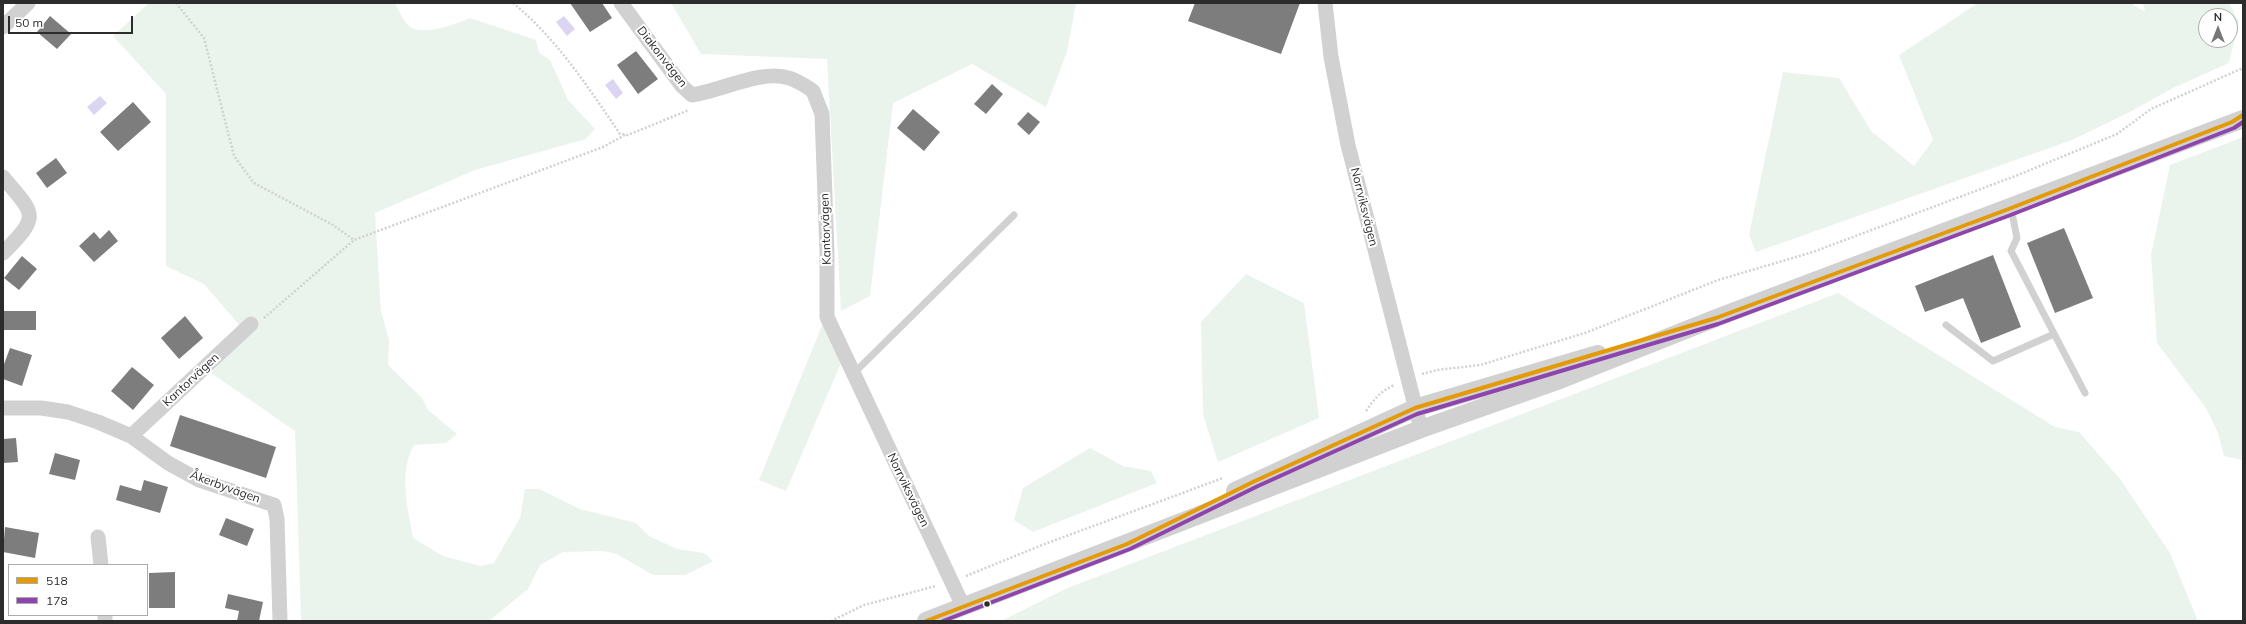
<!DOCTYPE html>
<meta charset="utf-8">
<style>
body{margin:0}
#map{position:relative;width:2246px;height:624px;overflow:hidden;background:#fff;font-family:Mulish,sans-serif}
canvas{display:block}
.frame{position:absolute;inset:0;border:4px solid #2c2c2c;pointer-events:none}
.legend{position:absolute;left:8px;top:564px;width:140px;height:52px;box-sizing:border-box;background:#fff;border:1px solid #ababab;margin:0;padding:5px 7px;list-style:none;font-size:12px;color:#2c2c2c}
.legend li{display:flex;align-items:center;gap:8px;height:20px}
.legend b{width:20px;border:1px solid #ababab}
.north{position:absolute;left:2198px;top:8px;width:40px;height:40px;box-sizing:border-box;background:#fff;border:1px solid #ababab;border-radius:50%;rotate:0deg;font-size:11px;font-weight:700;line-height:16px;text-align:center;color:#2c2c2c}
.north::after{content:'';display:block;margin:auto;width:14px;height:18px;background:#767676;clip-path:polygon(50% 0,100% 100%,50% 72%,0 100%)}
.scale{position:absolute;left:8px;top:16px;width:125px;height:18px;box-sizing:border-box;border:2px solid #2c2c2c;border-top:0;padding-left:5px;font-size:12px;line-height:14px;white-space:nowrap;color:#2c2c2c;-webkit-text-stroke:3px #fff;paint-order:stroke}
</style>
<div id="map">
<canvas width="2246" height="624"></canvas>
<div class="frame"></div>
<ul class="legend">
<li><b style="height:5px;background:#e39a04"></b>518</li>
<li><b style="height:5px;background:#8e44ad"></b>178</li>
</ul>
<div class="north">N</div>
<div class="scale">50 m</div>
</div>
<script>
const context = document.querySelector('canvas').getContext('2d');
context.lineJoin = 'round';
function fill(path, color) { context.fillStyle = color; context.fill(path, 'evenodd'); }
function stroke(path, color, width, dash) { context.strokeStyle = color; context.lineWidth = width; context.lineCap = dash ? 'butt' : 'round'; context.setLineDash(dash || []); context.stroke(path); }
function label(font, color, halo, rows, align = 'center') {
  context.font = font + ' Mulish,sans-serif'; context.lineWidth = 4; context.setLineDash([]); context.textBaseline = 'middle'; context.strokeStyle = halo; context.fillStyle = color; for (const [text, x, y, turn = 0] of rows) {
    context.save(); context.translate(x, y); context.rotate((+turn || 0) * Math.PI / 180); context.textAlign = isNaN(turn) ? turn : align; if (halo) context.strokeText(text, 0, 0); context.fillText(text, 0, 0); context.restore();
  }
}
const green = new Path2D(`
 M149,3H395C399,10 402,19 408,25C421,38 456,24 470,18L536,40L539,53L550,60L568,100L595,129L586,139L475,170L375,213L381,311L389,340L388,365L422,398L428,410L457,434L446,443L414,445C398,474 408,507 413,538L443,556L481,566L494,563L520,518L525,489H539L580,509L636,523L649,536L677,549L704,553L713,561L685,575H653L617,554L603,551L563,552L540,565L528,589L489,621H301L295,431L211,373L247,334L204,284L166,266V94L113,36Z
 M671,3H1076L1067,52L1046,107L972,64L893,103L870,296L841,311L827,59L701,54Z
 M1978,3H2131L2145,12L2143,3H2229L2239,22L2229,63L2171,89L2130,112L2072,140L1756,252L1749,235L1783,72L1839,78L1871,131L1914,166L1933,140L1899,55ZM2206,16H2230V40H2206Z
 M2243,137V460L2224,456L2218,433L2206,408L2157,343L2151,255L2170,165Z
 M1246,274L1304,303L1319,418L1218,462L1203,415L1201,322Z
 M1838,293L2055,427L2079,432L2120,479L2170,553L2198,621H1001L1065,589Z
 M823,323L844,356L786,491L759,480Z
 M1090,448L1123,466L1151,471L1157,483L1033,532L1014,520L1023,488Z`);
const water = new Path2D(`
 M564,16L575,29L567,36L556,22Z
 M613,79L623,93L616,99L605,85Z
 M100,96L107,103L94,115L87,107Z`);
const building = new Path2D(`
 M570,3H602L612,18L590,32Z
 M1195,3H1300L1281,54L1188,21Z
 M50,16L71,34L57,49L37,32Z
 M636,51L658,79L638,94L617,65Z
 M992,84L1003,94L986,114L974,104Z
 M133,102L151,122L118,151L100,132Z
 M913,109L940,132L924,151L897,128Z
 M1028,112L1040,122L1029,135L1017,124Z
 M56,158L67,173L47,188L36,173Z
 M2064,228L2093,298L2055,313L2027,243Z
 M109,230L118,241L94,262L79,246L94,232L100,239Z
 M1993,255L2021,327L1981,343L1963,298L1925,312L1915,286Z
 M22,256L37,269L19,290L4,278Z
 M4,311H36V330H4Z
 M185,316L203,338L179,359L161,338Z
 M10,348L32,355L22,386L3,379V367Z
 M132,367L154,385L133,410L111,391Z
 M180,415L276,447L266,478L170,446Z
 M16,438L18,462L3,463V439Z
 M55,453L80,460L75,480L49,474Z
 M144,480L168,487L160,513L116,500L120,485L141,491Z
 M226,518L254,529L247,546L219,535Z
 M5,527L39,533L35,558L3,552Z
 M175,572V608H149V573Z
 M228,594L263,602L259,621H237L239,611L225,608Z`);
const path = new Path2D(`
 M176,3L204,38L234,156L254,183L333,225L354,240
 M513,3C557,39 588,87 620,134L628,135L689,110
 M264,318L354,240L603,147L625,135
 M1422,374L1437,370L1480,365L1585,333L1718,280L1813,252L2018,175L2117,134L2151,109L2243,68
 M1366,411C1374,399 1380,392 1394,385
 M966,576L1042,545L1223,478
 M831,621L864,605L936,586`);
const service = new Path2D(`
 M2011,208L2017,238L2011,251L2085,393
 M1946,325L1993,361L2054,334
 M854,373L1014,215`);
const minor = new Path2D(`
 M621,3L682,86L692,95C720,91 763,69 789,78C798,81 806,86 813,91L822,114L827,252V317L963,606
 M1325,3L1331,57L1348,145L1421,429
 M3,27L28,3
 M3,177C35,215 41,215 3,253
 M3,408H41L68,412L98,422L131,436L168,463L199,480L274,505L277,519L280,621
 M131,436L251,324
 M98,537L101,565
 M105,615V621`);
const tertiary = new Path2D(`
 M1235,491L1415,408L1598,354
 M926,621L1421,429L1560,380L1716,318L2243,119`);
const bus1 = new Path2D(`
 M926,621L1127,544L1255,481L1415,408L1716,318L2006,210L2232,122L2243,115`);
const bus2 = new Path2D(`
 M943,621L1130,549L1258,486L1417,414L1718,324L2008,216L2234,128L2243,122`);
const markers = [
 [987,604,3.5,"#2c2c2c"]
];
const streetNames = [
 ["Diakonvägen",662,57,52],
 ["Norrviksvägen",1364,207,76],
 ["Kantorvägen",826,229,-92],
 ["Kantorvägen",191,380,-43],
 ["Åkerbyvägen",225,487,20],
 ["Norrviksvägen",908,490,64]
];
fill(green, '#eaf4ed');
fill(water, '#dbd5f2');
fill(building, '#7d7d7d');
stroke(path, '#d1d1d1', 2.5, [2, 2]);
stroke(service, '#d1d1d1', 7);
stroke(minor, '#d1d1d1', 15);
stroke(tertiary, '#d1d1d1', 18);
stroke(bus1, '#e39a04', 4);
stroke(bus2, '#8e44ad', 4);
for (const [x, y, r, color] of markers) { const dot = new Path2D(); dot.arc(x, y, r, 0, 2 * Math.PI); context.fillStyle = color; context.fill(dot); stroke(dot, '#fff', 1.5); }
label('12px', '#2c2c2c', '#fff', streetNames);
</script>
